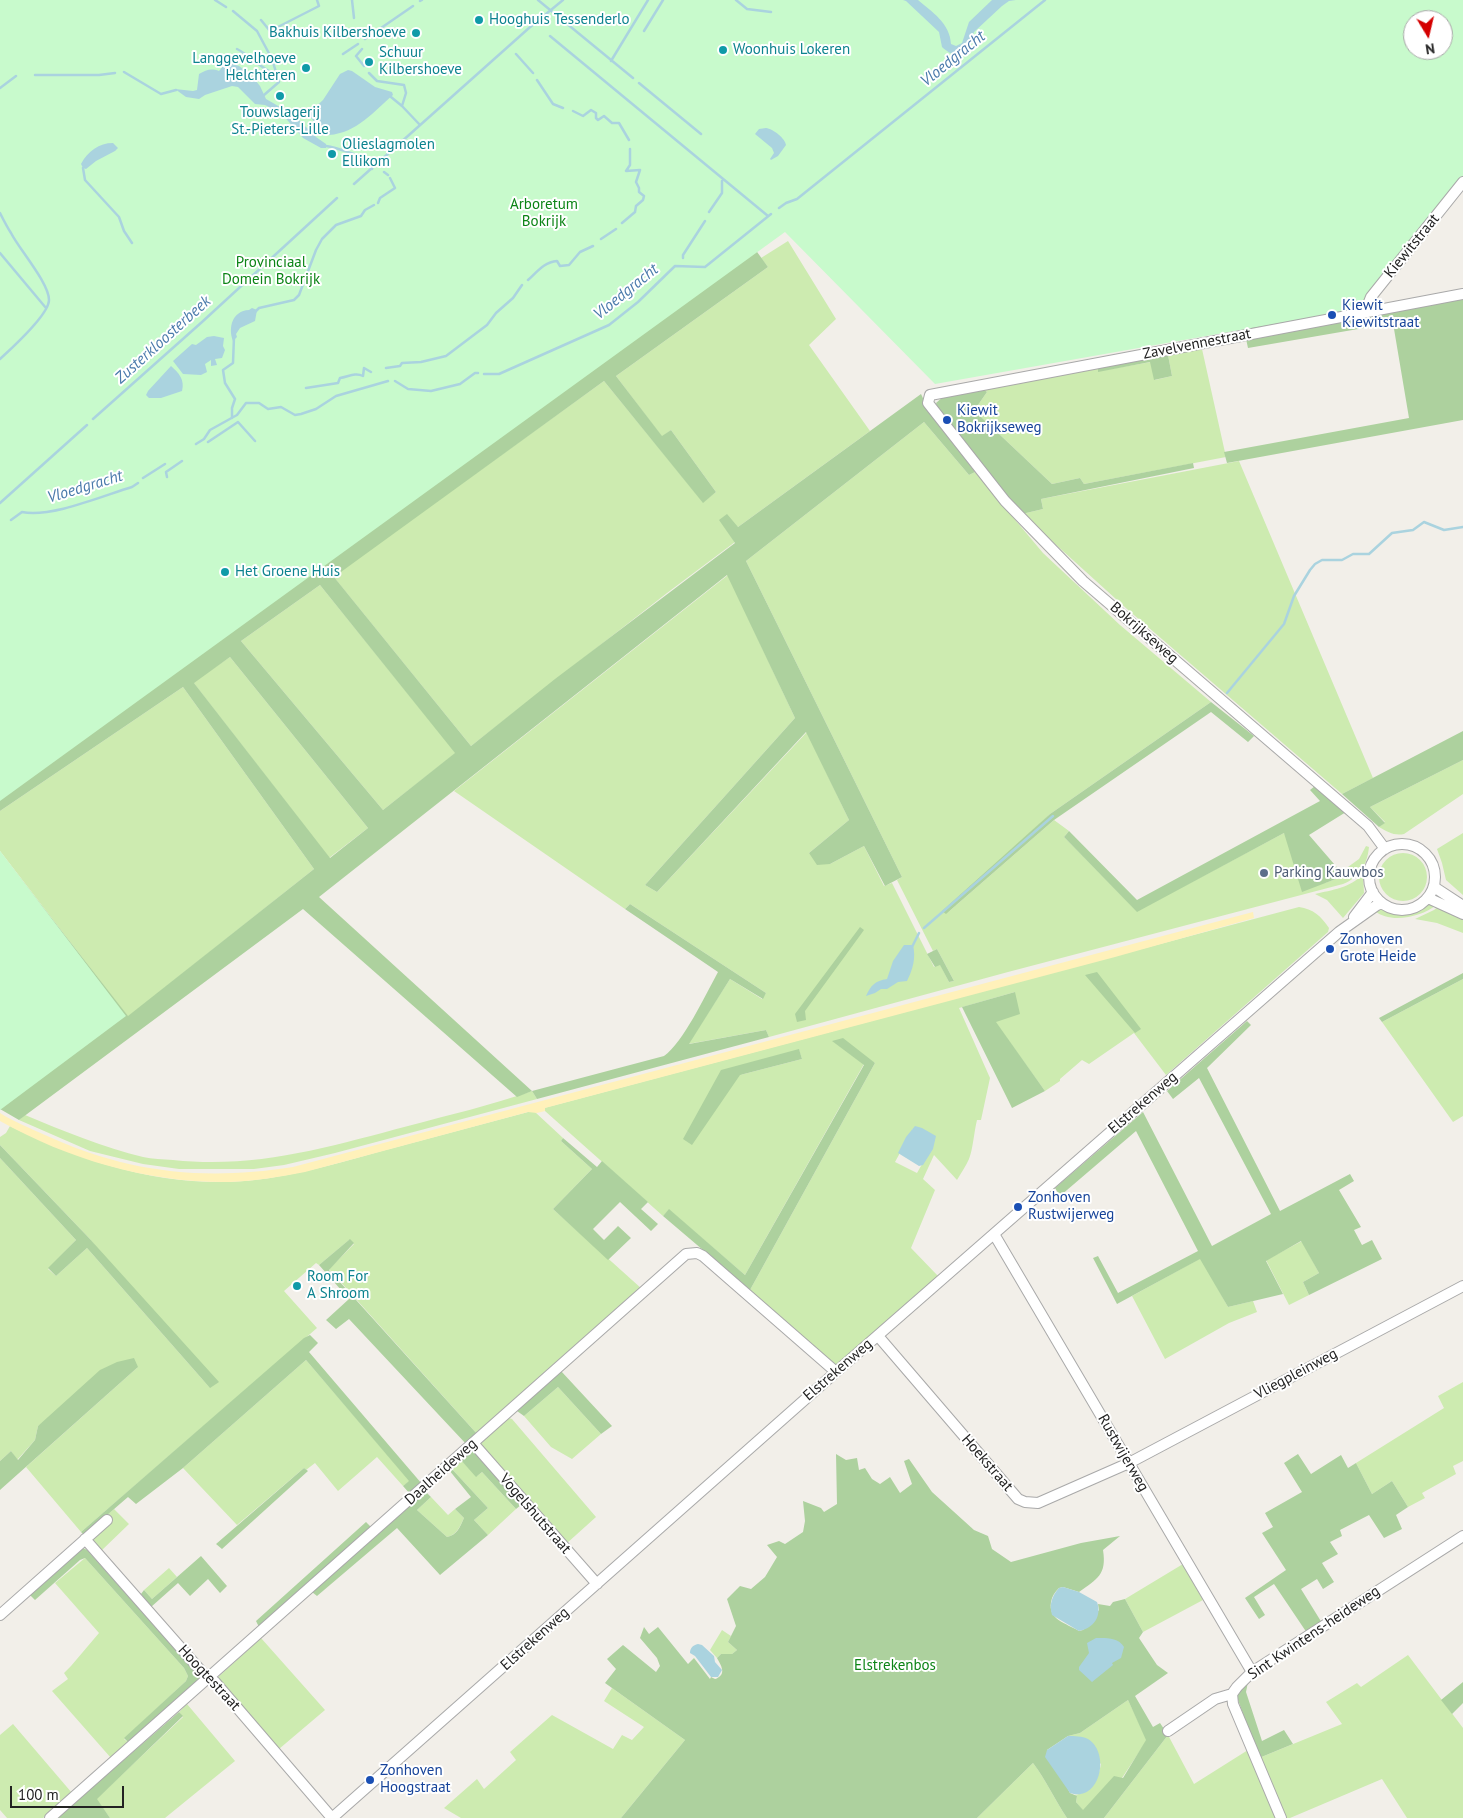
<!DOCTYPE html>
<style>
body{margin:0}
#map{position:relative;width:1463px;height:1818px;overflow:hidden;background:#f2efe9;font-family:"PT Sans",sans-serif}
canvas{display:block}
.north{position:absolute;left:1403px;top:10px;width:50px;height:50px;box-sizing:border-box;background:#fff;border:1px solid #a7a7a7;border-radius:50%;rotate:171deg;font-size:14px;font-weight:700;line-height:20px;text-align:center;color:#222}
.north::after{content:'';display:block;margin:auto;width:18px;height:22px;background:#d40000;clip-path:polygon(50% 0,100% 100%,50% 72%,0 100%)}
.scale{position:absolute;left:10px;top:1786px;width:114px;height:22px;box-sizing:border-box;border:2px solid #222;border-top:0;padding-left:6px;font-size:15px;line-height:18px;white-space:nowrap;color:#222;-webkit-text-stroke:4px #fff;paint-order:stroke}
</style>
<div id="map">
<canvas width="1463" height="1818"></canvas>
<div class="north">N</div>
<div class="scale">100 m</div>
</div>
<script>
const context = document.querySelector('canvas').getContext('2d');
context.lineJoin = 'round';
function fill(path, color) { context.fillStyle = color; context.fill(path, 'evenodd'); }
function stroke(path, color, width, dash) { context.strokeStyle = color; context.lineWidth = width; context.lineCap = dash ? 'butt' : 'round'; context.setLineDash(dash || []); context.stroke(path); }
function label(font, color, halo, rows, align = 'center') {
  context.font = font + ' "PT Sans",sans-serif'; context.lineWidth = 4; context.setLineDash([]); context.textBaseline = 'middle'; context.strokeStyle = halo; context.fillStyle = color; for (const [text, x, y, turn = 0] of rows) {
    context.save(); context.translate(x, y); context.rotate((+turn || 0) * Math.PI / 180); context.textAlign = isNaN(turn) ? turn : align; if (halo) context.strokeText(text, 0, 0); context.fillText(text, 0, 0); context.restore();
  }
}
const grass = new Path2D(`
 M788,241L836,319L809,345L870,431L738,527L720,520L735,542L667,593L471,746L333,576L604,381L703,502L716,492L671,430L662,437L616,376L768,267L761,258Z
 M1202,349L1226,457L1084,484L1080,478L1052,484L980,416L978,405L987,392L982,388L1098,367L1099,371L1151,362L1155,380L1172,376L1168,355Z
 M924,422L969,475L975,472L1043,553L1120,625L1211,702L1050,814L946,914L1054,820L1069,831L1064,837L1137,911L1284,833L1325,883L1341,877V872L1359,859L1366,846L1369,847C1367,865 1360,877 1343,884L1008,972L769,1037L766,1030L688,1044L730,979L762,999L766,993L630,904L625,909L454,791L728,575L795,718L645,885L657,892L807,732L849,820L809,853L830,864L864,846L884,886L892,883L934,967L940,964L949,982L954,981L937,949L933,951L897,880L902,877L746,561Z
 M1239,461L1373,778L1342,794L1127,609L1022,514L1043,509L1041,499Z
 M320,585L456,753L383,810L241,641Z
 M230,657L368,828L329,858L193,682Z
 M183,687L314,869L128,1017L0,851V811Z
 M1463,760V794L1404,834C1394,836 1388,832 1379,827L1385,822L1370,807Z
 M1463,833V895L1446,880L1442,863L1437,849Z
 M1379 877a24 24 0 1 1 48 0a24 24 0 1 1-48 0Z
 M1363,874L1364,893L1343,918L1327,900L1315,894C1332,890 1350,888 1363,874Z
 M1429,904L1436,905C1422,917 1390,924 1375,911C1386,906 1395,913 1406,913C1415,913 1421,907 1429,904Z
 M1439,906L1463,917V933L1437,923L1415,919L1434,910Z
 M1299,907C1313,909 1321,916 1329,928L1328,932L1166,1075L1134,1033L1089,1064L1082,1060L1060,1079V1081L1045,1091L995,1022L1015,992L959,1008L990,1078L981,1120H977C974,1132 973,1149 969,1159C966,1166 961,1173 957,1180L934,1155L923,1179L935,1190L911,1248L938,1276L836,1365L831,1362L750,1290L875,1063L833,1041L864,1064L745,1275L669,1210L663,1216L545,1111L544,1108ZM799,1050L802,1059L740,1075ZM913,1129L934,1143L917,1173L895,1162Z
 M1463,979V1116L1453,1122L1382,1022Z
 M532,1091L537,1099L335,1153L284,1165L254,1169H179L143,1164L90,1151L19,1120L25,1115C61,1130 105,1148 143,1157C152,1159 163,1159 173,1160C257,1169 328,1147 408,1126C449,1115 492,1105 532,1091Z
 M528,1112H535L563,1138L561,1141L592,1169L553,1209L642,1289L478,1435L329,1269L354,1244L349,1240L319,1265L316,1263L284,1291L317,1328L81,1532L26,1467L138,1367L38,1426L35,1440L17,1460L11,1451L0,1461V1158L76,1240L48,1269L56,1276L87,1248L210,1388L89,1238L0,1145V1137L6,1133L10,1126C78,1160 152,1184 229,1182C280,1180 329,1166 378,1152C428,1139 478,1125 528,1112Z
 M1302,1241L1319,1273L1303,1282L1309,1295L1289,1305L1266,1260Z
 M1201,1258L1228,1307L1253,1301L1257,1312L1229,1323L1165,1359L1132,1296Z
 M306,1360L410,1481L403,1486L377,1457L338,1491L315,1463L306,1470L304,1468L237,1525L183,1468Z
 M1463,1382V1461L1453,1466L1456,1474L1422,1493L1425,1498L1408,1507L1392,1481L1372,1494L1356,1463L1444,1408L1438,1396Z
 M558,1387L601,1434L572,1459L551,1447L524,1416Z
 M509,1418L512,1419L596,1517L566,1544L480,1446V1442Z
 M460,1459L477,1476L482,1472L516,1509L488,1535L474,1520L488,1508L451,1468Z
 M431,1497L448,1515L455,1509L464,1518C460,1526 457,1535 447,1537L417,1510Z
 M114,1509L129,1524L101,1551L91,1540L112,1521L107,1515Z
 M85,1558L184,1668L188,1676L186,1681L124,1739L129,1743L111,1758L52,1691L68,1679L64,1673L71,1666L99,1633L55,1583Z
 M1183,1564L1203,1600L1143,1632L1125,1599Z
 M169,1568L177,1577L152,1599L144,1590Z
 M722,1630L731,1636L728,1642L737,1650L732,1654H721L717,1658L710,1650Z
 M261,1638L325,1710L279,1749L217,1678Z
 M1408,1655L1463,1728V1818H1407L1382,1779L1290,1818H1286L1259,1758L1342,1724L1326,1702L1357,1683L1361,1687Z
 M612,1688L685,1740L621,1818H461L444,1808L477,1779L484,1789L516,1760L510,1752L552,1715L613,1749L622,1735L632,1740L644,1727L604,1701Z
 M1128,1700L1147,1740L1122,1778L1095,1798L1083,1811L1076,1802L1077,1796L1074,1795C1091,1793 1098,1780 1101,1764L1068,1736L1080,1733Z
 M187,1704L235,1761L165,1818H110L96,1799L183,1717L179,1712Z
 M13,1724L72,1793L43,1818H7L0,1810V1735Z
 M1168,1735L1194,1784L1248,1750L1276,1818H1104Z
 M1033,1763C1046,1780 1055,1800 1067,1818H977Z`);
const forest = new Path2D(`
 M752,245L768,267L616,376L662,436L671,430L716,492L703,503L604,381L334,577L471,746L555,679L735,543L719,520L727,514L738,527L921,394L929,411L975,472L969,475L924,422L746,561L902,877L885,886L864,846L830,864L817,865L809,853L849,820L806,732L657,892L645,885L795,718L727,575L319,897L532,1091L664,1056C683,1043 706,994 718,972L625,909L630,904L766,993L763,999L730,979L689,1044L766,1030L769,1037L537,1099L532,1091L517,1097L303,909L19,1120L0,1109V852L128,1016L314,869L183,687L0,811V747ZM320,585L455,753L383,810L241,641ZM230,657L368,828L330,858L194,683Z
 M1463,298V420L1227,463L1224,452L1409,418L1393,323L1248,348L1243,325Z
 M1168,355L1172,376L1154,380L1150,362L1098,372V367Z
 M982,388L987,392L978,405L980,416L1052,484L1080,478L1084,484L1193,463L1194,468L1041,499L1043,509L1022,514L937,407L936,403L944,396Z
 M1211,702L1254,736L1248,742L1211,712L1054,820L946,914L942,911L1050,814Z
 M1463,731V760L1370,807L1385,823L1379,827L1342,794Z
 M1315,786L1346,812L1309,835L1341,872V877L1302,892L1284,833L1137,912L1064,837L1069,831L1137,900L1320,801L1310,790Z
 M860,927L864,930L805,1011L806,1020L797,1022L795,1014Z
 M937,949L954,981L949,982L940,965L935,967L927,954Z
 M1097,972L1141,1029L1135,1033L1085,975Z
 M1463,973V979L1382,1022L1379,1018Z
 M1015,992L1020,1014L996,1022L1045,1091L1012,1108L962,1007Z
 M1247,1021L1251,1025L1207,1068L1280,1211L1350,1174L1354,1181L1339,1190L1361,1227L1354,1230L1362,1245L1372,1240L1382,1259L1309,1295L1303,1282L1319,1273L1301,1241L1266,1261L1283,1294L1228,1307L1200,1259L1117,1304L1093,1258L1098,1256L1118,1293L1198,1251L1136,1131L1060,1196L1055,1188L1143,1112L1212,1246L1271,1214L1199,1078L1173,1099L1167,1091Z
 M843,1038L875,1063L750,1290L663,1216L669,1209L745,1275L864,1065L832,1041Z
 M799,1049L802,1059L740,1075L692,1145L683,1139L721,1070Z
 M563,1138L597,1167L602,1161L648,1202L641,1209L658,1224L651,1231L620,1202L593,1229L604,1240L618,1226L631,1238L608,1260L553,1209L592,1169L561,1141Z
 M0,1145L89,1238L219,1382L210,1388L87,1248L56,1276L48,1268L76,1240L0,1158Z
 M350,1239L354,1243L329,1270L478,1435L467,1445L349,1319L336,1329L326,1320L349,1299L319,1265Z
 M310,1335L318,1343L309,1352L422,1484L410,1494L403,1486L409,1481L306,1360L183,1468L136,1504L128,1497L84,1535L81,1532L304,1338Z
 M134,1358L138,1367L0,1490V1461L11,1451L18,1460L35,1440L38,1426L100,1370L117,1362Z
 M561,1371L612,1426L601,1434L558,1387L524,1416L517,1411Z
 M472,1451L477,1454L521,1505L516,1509L482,1472L476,1477L460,1459Z
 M836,1454L846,1460L857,1458L859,1470L865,1468L872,1479L880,1484L890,1477L900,1493L912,1484L904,1461L909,1459L932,1492L974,1530L988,1536L992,1549L1011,1562L1081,1543L1120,1536L1103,1550C1107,1575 1097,1579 1079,1592L1063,1587L1059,1588C1055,1592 1052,1596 1051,1602C1048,1620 1066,1623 1079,1631L1083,1630L1099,1610L1098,1604L1110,1606L1113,1602L1125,1599L1143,1632L1139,1638L1157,1665L1168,1673L1135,1696L1153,1727L1160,1723L1168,1735L1104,1818H1067C1055,1800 1046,1780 1033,1763L977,1818H621L685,1740L605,1683L616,1669L607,1659L623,1645L656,1672L660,1666L657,1658L640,1638L644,1627L649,1634L658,1627L688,1664L694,1658L710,1679L711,1677C715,1679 715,1680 719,1677C726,1672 720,1664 717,1658L721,1654H732L737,1650L728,1642L736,1626L727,1599L740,1586L751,1589L765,1577L777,1557L767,1545L779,1541L785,1544L803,1532L805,1521L803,1501L821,1508L824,1512L837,1504ZM1128,1700L1146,1740L1123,1778L1114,1776L1083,1810L1076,1802L1077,1796L1070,1793L1047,1750L1068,1736L1080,1733Z
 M1298,1454L1311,1474L1341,1455L1348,1468L1356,1463L1372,1494L1392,1481L1408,1507L1396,1515L1402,1529L1384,1538L1369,1515L1340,1530L1342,1536L1330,1542L1338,1554L1322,1563L1334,1582L1323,1589L1317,1579L1301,1589L1322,1623L1307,1633L1274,1584L1254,1597L1265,1615L1259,1619L1245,1598L1286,1570L1262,1533L1273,1527L1265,1513L1302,1492L1284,1463Z
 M304,1468L308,1471L222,1549L216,1544Z
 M451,1468L488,1508L474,1520L488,1535L440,1575L397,1528L317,1596L312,1592L425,1491L431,1497L417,1510L447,1537C457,1535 460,1527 464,1518L455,1509L471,1497L449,1470Z
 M366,1522L372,1528L259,1627L256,1621Z
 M83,1548L87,1550L198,1674L200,1679L129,1743L124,1738L186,1681L188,1676L184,1668L85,1558L80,1560L35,1600L29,1594Z
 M201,1556L227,1586L220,1593L208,1579L190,1596L178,1583L151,1607L141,1594L144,1590L152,1599Z
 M1248,1682L1246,1692L1262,1741L1284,1730L1293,1744L1259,1758L1237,1697L1239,1690Z
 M1463,1682V1703L1452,1714L1441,1700Z
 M179,1712L183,1716L97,1799L110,1818H57Z`);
const sand = new Path2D(`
 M1253,912L1254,918L1115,957L545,1108V1111L537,1113L528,1112L305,1172C280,1177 255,1181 229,1182C149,1183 70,1160 0,1121V1113C14,1122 30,1128 45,1135C128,1173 203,1181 293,1167Z`);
const park = new Path2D(`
 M0,0H1463V176L1359,309L935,384L785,232L0,801ZM1413,20H1443V50H1413Z
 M0,851L126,1016L0,1110Z`);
const water = new Path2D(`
 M903,0H918C932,12 950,23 951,44L956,46L962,43L969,22L992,0H1016L1009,1L1002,6L974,32L967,50C956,57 951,55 942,47L939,32L906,1Z
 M232,64L239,66L251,75L260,86L266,99L294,115L316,137L326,144V148H321L303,138L281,113L265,105L255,104L238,87L232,86L205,95L199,99L186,97L175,89L193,91L197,90L199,74C206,70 211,68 219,71L223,66Z
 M348,70L352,71L375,87L392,92L393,95C374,111 357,133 329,135L320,129L308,114L323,100L340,74Z
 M766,128C773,129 785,138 786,145L778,156L771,160L770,159L774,153L772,148L755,134L759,129Z
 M113,143L118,148L115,151L96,161L86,169L83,168L81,164C88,151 99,143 113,143Z
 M252,308L257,310L255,321L240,328L236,334L237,337L233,341C228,328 232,311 249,310Z
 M214,336L224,338L223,346L225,350L222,358L215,359L217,365L211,366V360L205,364L207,372L201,375L183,374L173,361L192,344L196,345L207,337Z
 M171,366C179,373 185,380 182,391L161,398H149L146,395L148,391Z
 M904,945H913C916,958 913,969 907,981L898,982L887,989H881L875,993L866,996C871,985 875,981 887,979L893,961Z
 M915,1126L922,1128L936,1136L933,1149L923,1165L919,1166L898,1153L906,1137Z
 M1063,1587L1079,1592L1097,1602C1102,1616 1094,1628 1079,1631L1052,1615C1049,1604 1052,1596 1059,1588Z
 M1096,1638C1106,1638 1118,1637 1124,1647L1121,1658L1112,1663L1113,1665L1092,1682L1079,1670V1667L1089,1653L1087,1643Z
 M698,1644L702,1645L714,1656L715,1662L722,1670L718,1677H711L695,1656L690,1653C690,1648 693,1645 698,1644Z
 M1068,1736C1075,1736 1082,1736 1088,1739C1111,1753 1100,1803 1070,1793L1045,1757L1047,1750Z`);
const stream = new Path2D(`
 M215,0L226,7
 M352,0L354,18
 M538,0L633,78
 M736,0L747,9L771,12
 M420,1L422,0
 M233,11L257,31L272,59L279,82L264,95
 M261,20L270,31L319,6L317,0
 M644,31L663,0
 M550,36L768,216
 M365,39L413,6
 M237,49C251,56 262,70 277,75
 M362,49L356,56L364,66
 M343,54L358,44
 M516,54L533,73
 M611,61L648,0
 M124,72L161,94L176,90
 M369,73L377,81L404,85L406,93L402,106
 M35,75H99L115,73
 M537,80L553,104L563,108
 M639,83L701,134
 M0,88L16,76
 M391,97L402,106L420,125
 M573,111L583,116L591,110L596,113V118L598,120L604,116L612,123H619L629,140
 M326,146C340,148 351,154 365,157L372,169
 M83,168L85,180L119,217L124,231L132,243
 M384,172L388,175
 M354,184L529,28L563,0
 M378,203L380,198L395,188L390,178
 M779,208L786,203L797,199L1045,0
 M709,212L722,193V181
 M0,213C3,219 7,227 11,233C19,249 49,283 49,300C49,314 11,349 0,359
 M622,223L635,212L636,206L643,200L644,196L639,192V188L636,182L640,170L626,171L630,165V149
 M601,239L616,229
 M0,253L46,308
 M683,258V255L705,221
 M528,280C537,272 544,262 557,261L560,266L569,265L580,252L593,246
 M255,312L259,308L294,300L299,295L316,250L322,239L336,225L361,216L365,210L374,205
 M386,368L400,366L402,363L421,362L446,356L487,325L496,313L513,298L522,285
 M484,374H499L609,325L638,302L675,266L705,267L771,214
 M395,381L408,389L431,391L460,384L475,373H478
 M306,388L338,383L340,378C348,377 355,372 363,376L364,368L371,372
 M232,418V408L235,399L225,383L223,370L233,363L234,337
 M93,419L202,322L337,198
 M208,442L238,422L255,441
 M196,444L204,439L210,430L237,415L246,403H259L268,409L281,407L295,415L301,414L316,409L336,396L388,381
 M167,477L166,472L182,461
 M143,478L165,464
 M0,503L87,425
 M11,520L22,512C51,518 102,496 132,487L138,483
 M1227,693L1284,624L1294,596L1310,570L1315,564L1322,560H1342L1353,554H1369L1392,533L1413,530L1424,522L1444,530L1463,527
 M924,928L1053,816
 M912,947L919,933`);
const minor = new Path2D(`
 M1365,312L1371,297L1463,182
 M1369 877a33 33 0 1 1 66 0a33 33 0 1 1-66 0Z
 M1385,849L1368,826L1083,581L1005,501L928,403L930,395L1463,294
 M1434,887L1463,906
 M1428,898L1463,914
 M1354,917L1373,892
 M994,1234L1252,1672
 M878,1336L1018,1499L1025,1502L1038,1503L1129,1463L1463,1286
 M473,1443L597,1584
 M85,1539L202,1672L215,1682L332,1818
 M0,1615L107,1520
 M1232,1694L1233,1704L1281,1818
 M1168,1731L1215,1699L1232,1694L1237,1687L1252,1672L1463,1536
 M50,1818L686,1254L697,1253L703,1256L836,1372
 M332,1818L836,1372L1339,932L1377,905L1382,903`);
const markers = [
 [479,20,5,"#0f9aa8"],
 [416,33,5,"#0f9aa8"],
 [723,50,5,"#0f9aa8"],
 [369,62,5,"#0f9aa8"],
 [306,68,5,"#0f9aa8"],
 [280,96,5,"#0f9aa8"],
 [332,154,5,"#0f9aa8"],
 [1332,315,5,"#1a4fb4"],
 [947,420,5,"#1a4fb4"],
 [225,572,5,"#0f9aa8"],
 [1264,873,5,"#5c6f8a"],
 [1330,949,5,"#1a4fb4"],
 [1018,1207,5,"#1a4fb4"],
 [297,1286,5,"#0f9aa8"],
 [370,1780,5,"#1a4fb4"]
];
const cultureNames = [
 ["Hooghuis Tessenderlo",489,20],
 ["Bakhuis Kilbershoeve",406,33,"right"],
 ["Woonhuis Lokeren",733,50],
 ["Schuur",379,53],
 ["Kilbershoeve",379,70],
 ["Langgevelhoeve",296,59,"right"],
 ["Helchteren",296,76,"right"],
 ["Touwslagerij",280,113,"center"],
 ["St.-Pieters-Lille",280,130,"center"],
 ["Olieslagmolen",342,145],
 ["Ellikom",342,162],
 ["Het Groene Huis",235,572],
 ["Room For",307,1277],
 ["A Shroom",307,1294]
];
const parkNames = [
 ["Arboretum",544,205],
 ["Bokrijk",544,222],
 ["Provinciaal",271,263],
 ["Domein Bokrijk",271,280],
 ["Elstrekenbos",895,1666]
];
const streetNames = [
 ["Kiewitstraat",1412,246,-51],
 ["Zavelvennestraat",1197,344,-11],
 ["Bokrijkseweg",1144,633,41],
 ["Elstrekenweg",1143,1103,-41],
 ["Elstrekenweg",838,1370,-41],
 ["Vliegpleinweg",1296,1374,-28],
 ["Rustwijerweg",1123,1453,60],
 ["Hoekstraat",987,1463,49],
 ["Daalheideweg",441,1472,-42],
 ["Vogelshutstraat",535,1514,49],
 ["Sint Kwintens-heideweg",1314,1633,-34],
 ["Elstrekenweg",535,1639,-42],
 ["Hoogtestraat",209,1678,47]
];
const transitNames = [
 ["Kiewit",1342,306],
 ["Kiewitstraat",1342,323],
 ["Kiewit",957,411],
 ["Bokrijkseweg",957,428],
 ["Zonhoven",1340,940],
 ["Grote Heide",1340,957],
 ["Zonhoven",1028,1198],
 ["Rustwijerweg",1028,1215],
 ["Zonhoven",380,1771],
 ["Hoogstraat",380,1788]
];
const serviceNames = [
 ["Parking Kauwbos",1274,873]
];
const waterNames = [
 ["Vloedgracht",953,59,-39],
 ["Vloedgracht",626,292,-39],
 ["Zusterkloosterbeek",163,340,-42],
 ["Vloedgracht",85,487,-17]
];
fill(grass, '#cdebb0');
fill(forest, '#add19e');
fill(sand, '#fff1ba');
fill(park, '#c8facc');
fill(water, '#aad3df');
stroke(stream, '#aad3df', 2.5);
stroke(minor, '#a9a9a9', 12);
stroke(minor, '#fff', 10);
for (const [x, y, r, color] of markers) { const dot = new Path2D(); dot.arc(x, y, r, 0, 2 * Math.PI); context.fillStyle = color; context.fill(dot); stroke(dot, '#fff', 2); }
label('15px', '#0d838f', '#fff', cultureNames, 'left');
label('15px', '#0c8416', '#fff', parkNames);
label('15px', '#222', '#fff', streetNames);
label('15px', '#164399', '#fff', transitNames, 'left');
label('15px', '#4e5e75', '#fff', serviceNames, 'left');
label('italic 16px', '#4a7aab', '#fff', waterNames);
</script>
